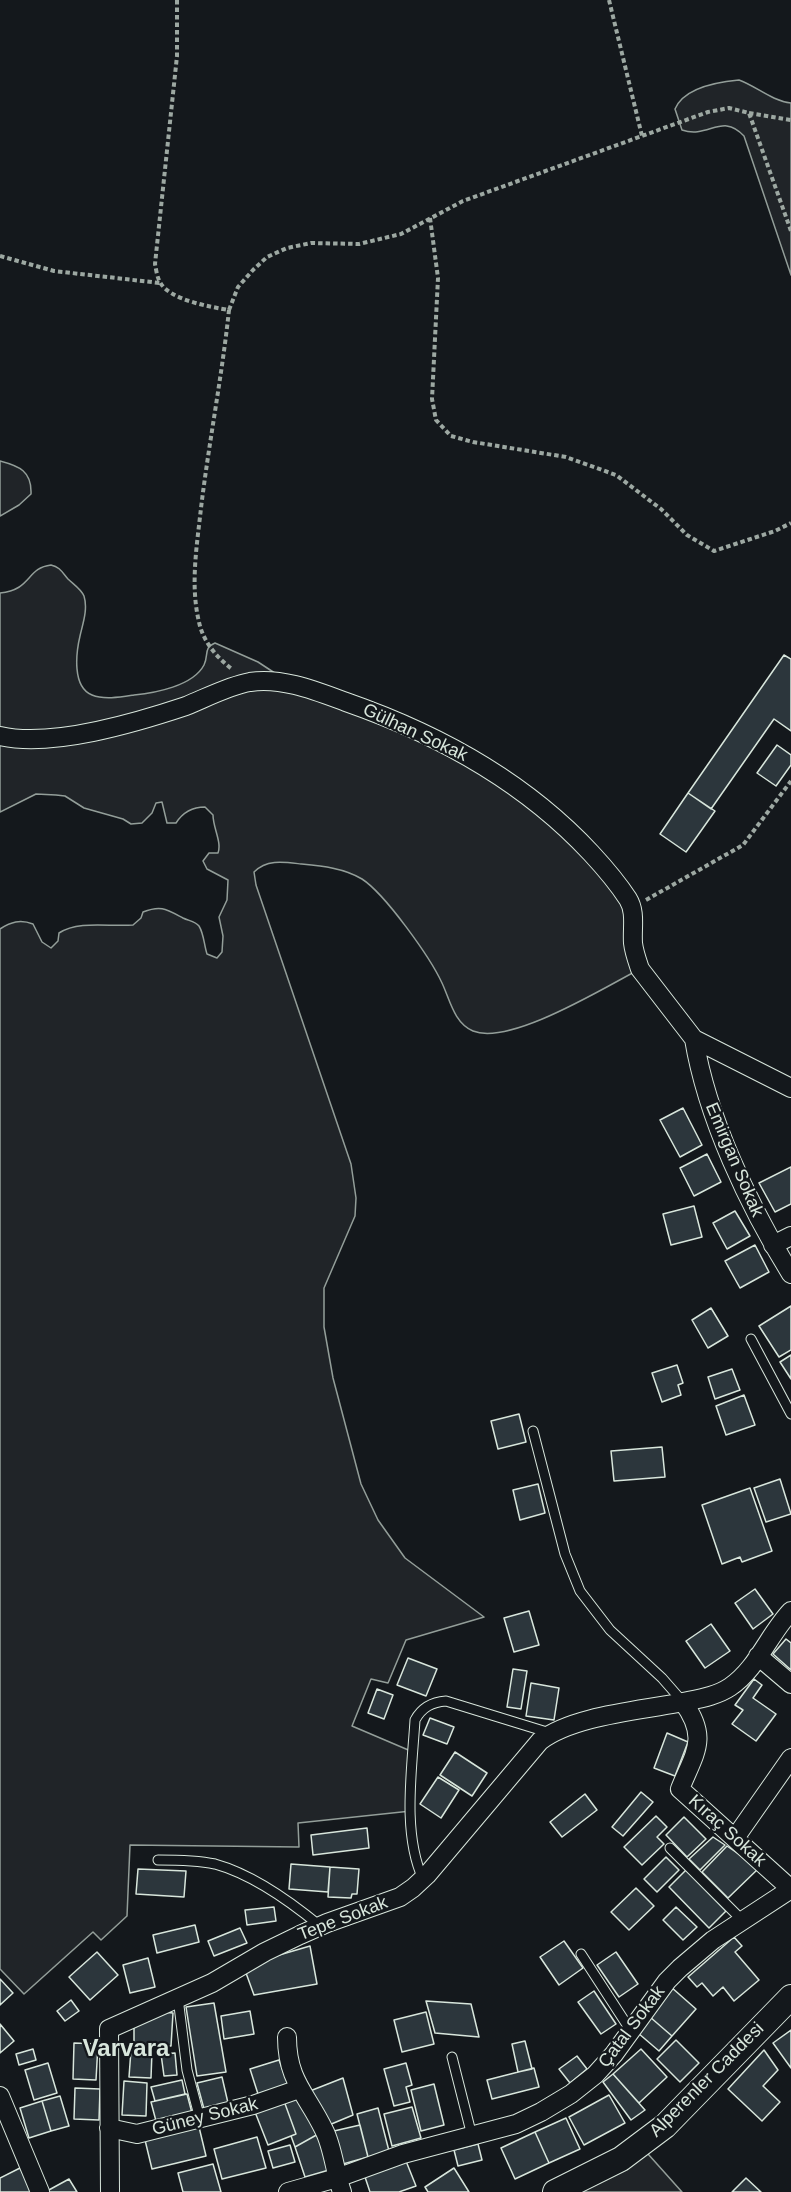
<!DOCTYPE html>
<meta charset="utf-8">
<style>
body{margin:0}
canvas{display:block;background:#14181c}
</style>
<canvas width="791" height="2192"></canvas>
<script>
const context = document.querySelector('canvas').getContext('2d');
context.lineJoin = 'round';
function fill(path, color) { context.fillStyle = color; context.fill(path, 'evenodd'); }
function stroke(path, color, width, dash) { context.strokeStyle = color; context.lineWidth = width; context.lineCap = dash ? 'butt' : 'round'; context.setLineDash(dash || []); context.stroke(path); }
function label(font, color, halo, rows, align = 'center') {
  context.font = font + ' Helvetica,sans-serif'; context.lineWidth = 4.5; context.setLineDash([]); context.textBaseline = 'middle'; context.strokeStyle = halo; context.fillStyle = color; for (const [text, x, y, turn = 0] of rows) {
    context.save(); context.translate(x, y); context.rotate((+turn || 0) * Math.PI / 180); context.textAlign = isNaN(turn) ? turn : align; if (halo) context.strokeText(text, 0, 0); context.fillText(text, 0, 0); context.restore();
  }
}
const green = new Path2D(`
 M739,80C756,86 772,101 791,103V275L744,136C722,112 709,139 682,130L675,109C684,88 717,82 739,80Z
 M0,461C19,466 32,471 31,494L19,505L0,516Z
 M51,565C60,567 62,572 68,579C73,584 81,589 84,596C88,609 83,623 80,636C76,653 72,687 92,695C104,700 121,697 134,695C155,693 193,686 204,665C209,655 203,648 215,643L258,662L293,685L504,779L629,901L640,969C605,987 510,1046 473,1031C454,1023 450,1000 442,983C430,957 385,894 362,879C344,868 322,866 301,864C284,862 267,859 254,872L256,885L351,1164L356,1198L355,1216L324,1288V1327L333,1378L361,1484L378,1520L405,1558L484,1617L406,1640L388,1683L371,1679L352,1726L413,1752L411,1811L298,1823L299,1847L130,1845L127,1916L101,1940L93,1932L24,1994L0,1969V929C11,922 20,919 33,924L42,942L51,948L58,941L59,933C79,920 110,927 133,925L141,918L143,912C161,905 166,909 183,918C189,921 195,921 199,926C204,934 204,945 207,954L217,958L222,952L223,936L219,917L227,900L228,880L207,869L203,861L209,853H218C222,842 213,828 213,815L205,807C192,807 183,812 176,823H167L162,802L156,803L152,813L142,823L131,824L123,819L84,808L65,796L56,795L36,794L0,812V593C32,590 26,568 51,565Z
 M640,2145L682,2192H555Z`);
const building = new Path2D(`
 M784,655L791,659V731L774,719L711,809L688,793Z
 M777,745L791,755V765L776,786L757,773Z
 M688,793L715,811L686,852L660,834Z
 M683,1108L702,1145L680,1157L660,1120Z
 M707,1154L721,1182L694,1196L680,1168Z
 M791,1167V1204L775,1212L759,1183Z
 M694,1206L702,1237L671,1245L663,1214Z
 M735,1211L750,1236L727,1249L713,1223Z
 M755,1245L769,1272L740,1288L725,1261Z
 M791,1306V1350L779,1357L759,1326Z
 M711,1308L728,1336L708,1348L692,1320Z
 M791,1355V1379L780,1362Z
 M677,1365L683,1383L678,1385L681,1395L662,1402L652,1373Z
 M732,1369L740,1390L715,1399L708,1377Z
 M744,1395L755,1425L726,1435L716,1406Z
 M519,1414L526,1442L498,1449L491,1421Z
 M662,1447L665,1477L614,1481L611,1451Z
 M780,1479L791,1514L766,1522L754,1488Z
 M538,1484L545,1513L520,1520L513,1490Z
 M750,1488L772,1551L742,1562L740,1557L722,1564L702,1505Z
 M755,1589L773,1614L753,1629L735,1603Z
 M529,1611L539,1645L514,1652L504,1618Z
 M711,1624L730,1651L705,1668L686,1641Z
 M786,1639L791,1643V1670L773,1654Z
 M408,1658L437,1669L426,1696L397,1685Z
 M513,1669L527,1671L521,1709L507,1707Z
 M754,1679L762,1685L753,1698L776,1714L756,1741L732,1724L743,1710L735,1705Z
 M531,1683L559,1688L554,1720L526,1716Z
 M377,1689L393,1695L384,1719L368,1713Z
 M430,1718L454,1727L447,1744L423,1735Z
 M667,1733L688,1742L675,1776L654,1768Z
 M455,1752L487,1773L472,1796L440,1775Z
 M438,1777L459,1790L441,1818L420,1804Z
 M641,1792L653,1802L623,1836L612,1827Z
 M585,1794L597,1810L562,1837L550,1822Z
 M656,1816L667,1827L657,1837L664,1844L642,1865L624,1847Z
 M684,1817L706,1839L687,1857L666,1835Z
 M367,1828L369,1848L313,1855L311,1835Z
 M713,1837L725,1845L700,1870L689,1859Z
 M727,1846L759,1868L728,1898L702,1872Z
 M666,1857L679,1870L657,1892L644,1879Z
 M291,1864L330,1867L328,1892L289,1889Z
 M330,1867L359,1869L357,1894H352L351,1898L328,1897Z
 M138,1869L186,1871L184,1897L136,1894Z
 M686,1870L726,1911L709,1928L669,1887Z
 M636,1888L654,1906L629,1930L611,1912Z
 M274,1907L276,1921L247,1925L245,1910Z
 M676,1907L697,1927L683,1940L663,1920Z
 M195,1925L199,1942L157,1953L153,1935Z
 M240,1928L247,1943L214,1956L208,1941Z
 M734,1937L742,1946L735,1952L759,1980L734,2001L723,1987L713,1996L702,1983L697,1987L688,1977Z
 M564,1941L583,1968L559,1985L540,1957Z
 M310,1946L317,1984L254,1995L246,1973L269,1958Z
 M97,1952L118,1975L90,2000L69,1977Z
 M616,1952L638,1984L619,1997L597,1965Z
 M148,1958L155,1987L130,1993L123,1965Z
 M0,1979L13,1993L0,2005Z
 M671,1987L696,2009L672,2036L650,2017Z
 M594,1991L616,2024L601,2034L578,2002Z
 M71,2000L79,2011L65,2021L57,2011Z
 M426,2001L471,2004L479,2037L435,2033Z
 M214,2003L226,2072L197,2076L186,2007Z
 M250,2011L254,2034L224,2039L221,2016Z
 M163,2012L173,2013L171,2046L134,2045V2025Z
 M426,2012L434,2044L402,2052L394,2020Z
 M650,2017L672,2036L659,2051L638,2033Z
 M0,2024L14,2041L0,2053Z
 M791,2030V2068L773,2043Z
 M676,2040L699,2063L680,2082L657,2059Z
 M525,2041L532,2069L518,2072L512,2044Z
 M74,2043L98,2044L96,2080L73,2079Z
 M33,2049L36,2060L19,2065L16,2054Z
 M641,2049L667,2077L639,2103L613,2074Z
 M131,2050L152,2051L151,2078L129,2077Z
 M764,2050L778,2070L763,2086L780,2102L762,2121L728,2089Z
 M175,2053L177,2075L164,2076L161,2054Z
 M577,2056L587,2069L570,2083L559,2069Z
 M279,2060L288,2084L258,2094L250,2069Z
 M48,2063L57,2093L34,2100L25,2070Z
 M406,2063L412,2085L406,2087L410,2102L394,2106L384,2069Z
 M534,2068L539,2087L492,2099L487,2080Z
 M613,2074L645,2110L631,2120L603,2082Z
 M222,2077L228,2103L204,2109L197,2083Z
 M343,2078L353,2115L329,2125L310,2091Z
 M182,2080L185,2094L155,2101L151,2087Z
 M124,2081L147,2083L146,2116L122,2115Z
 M434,2084L444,2125L421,2131L411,2090Z
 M75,2088L100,2089L99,2120L74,2119Z
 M187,2094L192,2113L156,2121L151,2102Z
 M609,2095L625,2123L584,2145L569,2117Z
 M60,2096L69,2126L51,2131L42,2101Z
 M297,2096L320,2133L295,2147L291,2136L296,2134L284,2101Z
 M42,2101L51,2131L29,2138L20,2108Z
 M284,2101L296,2134L268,2145L255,2112Z
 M412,2107L421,2138L392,2146L384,2114Z
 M378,2108L389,2151L368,2157L357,2114Z
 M566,2118L580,2149L549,2163L535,2132Z
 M360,2125L368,2157L343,2164L334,2131Z
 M199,2127L206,2156L152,2169L145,2140Z
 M535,2132L549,2163L515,2179L501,2148Z
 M320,2133L329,2170L305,2177L295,2147Z
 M257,2137L266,2168L222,2179L214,2149Z
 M478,2144L482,2160L458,2166L454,2150Z
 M290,2145L295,2162L273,2168L268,2151Z
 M406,2161L416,2186L399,2192H370L365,2177Z
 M213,2164L221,2192H183L178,2173Z
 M20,2168L32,2192H0V2178Z
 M454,2168L469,2192H428L425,2187Z
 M746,2178L761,2192H732Z
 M69,2179L77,2192H47V2191Z`);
const path = new Path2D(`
 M177,0V56L155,264C156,269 157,277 160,282C169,300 211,307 229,310C222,376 209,442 201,508C197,545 190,585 199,622C203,641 216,657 232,669
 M609,0L642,136
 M749,113L791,120
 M430,218L438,278L432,399L436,420L451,436L473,442L566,457L616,475L661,509L687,535L714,551L775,531L791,523
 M0,256L54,271L160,283
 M229,310L238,287L253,270L267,257L287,248L311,243L359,244L401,234L463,201L708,112L729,108L749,113L791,231
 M646,900L743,845L791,781`);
const lane = new Path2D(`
 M751,1339L791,1414
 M533,1431L565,1554L580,1591L610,1630L662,1678L683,1702
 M670,1848L742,1920
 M158,1860C177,1860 196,1860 215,1864C251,1874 291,1902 320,1926
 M423,1879C402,1833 412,1770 415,1720C422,1707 432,1702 446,1701L550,1733
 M581,1954L631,2031
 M178,1998L187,2070L200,2119
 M452,2057L472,2136`);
const street = new Path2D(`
 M0,736C52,748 135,723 186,706C206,698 228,686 250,682C282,677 316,691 346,702C438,734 524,781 591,853C604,867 617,882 628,899C636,912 632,927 633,943C634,952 637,960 640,969L694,1039L791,1088
 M694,1039C707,1118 749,1206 791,1274
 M773,1245L791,1236
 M758,1656L791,1684
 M735,1838L791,1758
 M287,2037C287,2081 307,2094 324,2130C333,2147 335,2173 342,2192
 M0,2096L40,2192
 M109,2128L137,2134L253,2105L299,2089
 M110,2192L109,2029L212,1983L265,1952L300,1935L327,1923L400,1897L413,1888L427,1875L540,1741C573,1716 637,1711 678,1703C696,1699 715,1697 730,1687C757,1669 769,1634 791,1611
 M288,2192L337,2178L403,2154L516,2124L541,2112L571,2094L595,2075L614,2054L667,1981L680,1968L713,1940L791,1889L680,1789C695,1752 709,1738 683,1702`);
const secondary = new Path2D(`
 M555,2192L621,2159L665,2126L791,1997`);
const streetNames = [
 ["Gülhan Sokak",415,733,25],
 ["Emirgan Sokak",734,1160,67],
 ["Kıraç Sokak",727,1831,42],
 ["Tepe Sokak",343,1919,-21],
 ["Çatal Sokak",632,2027,-53],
 ["Alperenler Caddesi",707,2080,-45],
 ["Güney Sokak",205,2117,-14]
];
const districtNames = [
 ["Varvara",126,2049]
];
fill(green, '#202428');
stroke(green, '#939e99', 1.5);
fill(building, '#2c363c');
stroke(building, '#d8e6dc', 1.5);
stroke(lane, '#d8e6dc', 11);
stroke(street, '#d8e6dc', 20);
stroke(secondary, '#d8e6dc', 26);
stroke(path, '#9da8a2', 4, [4.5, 3]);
stroke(lane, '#14181c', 9);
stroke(street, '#14181c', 18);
stroke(secondary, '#14181c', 24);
label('18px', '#d8e6dc', '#14181c', streetNames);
label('bold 24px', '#d8e6dc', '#14181c', districtNames);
</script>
